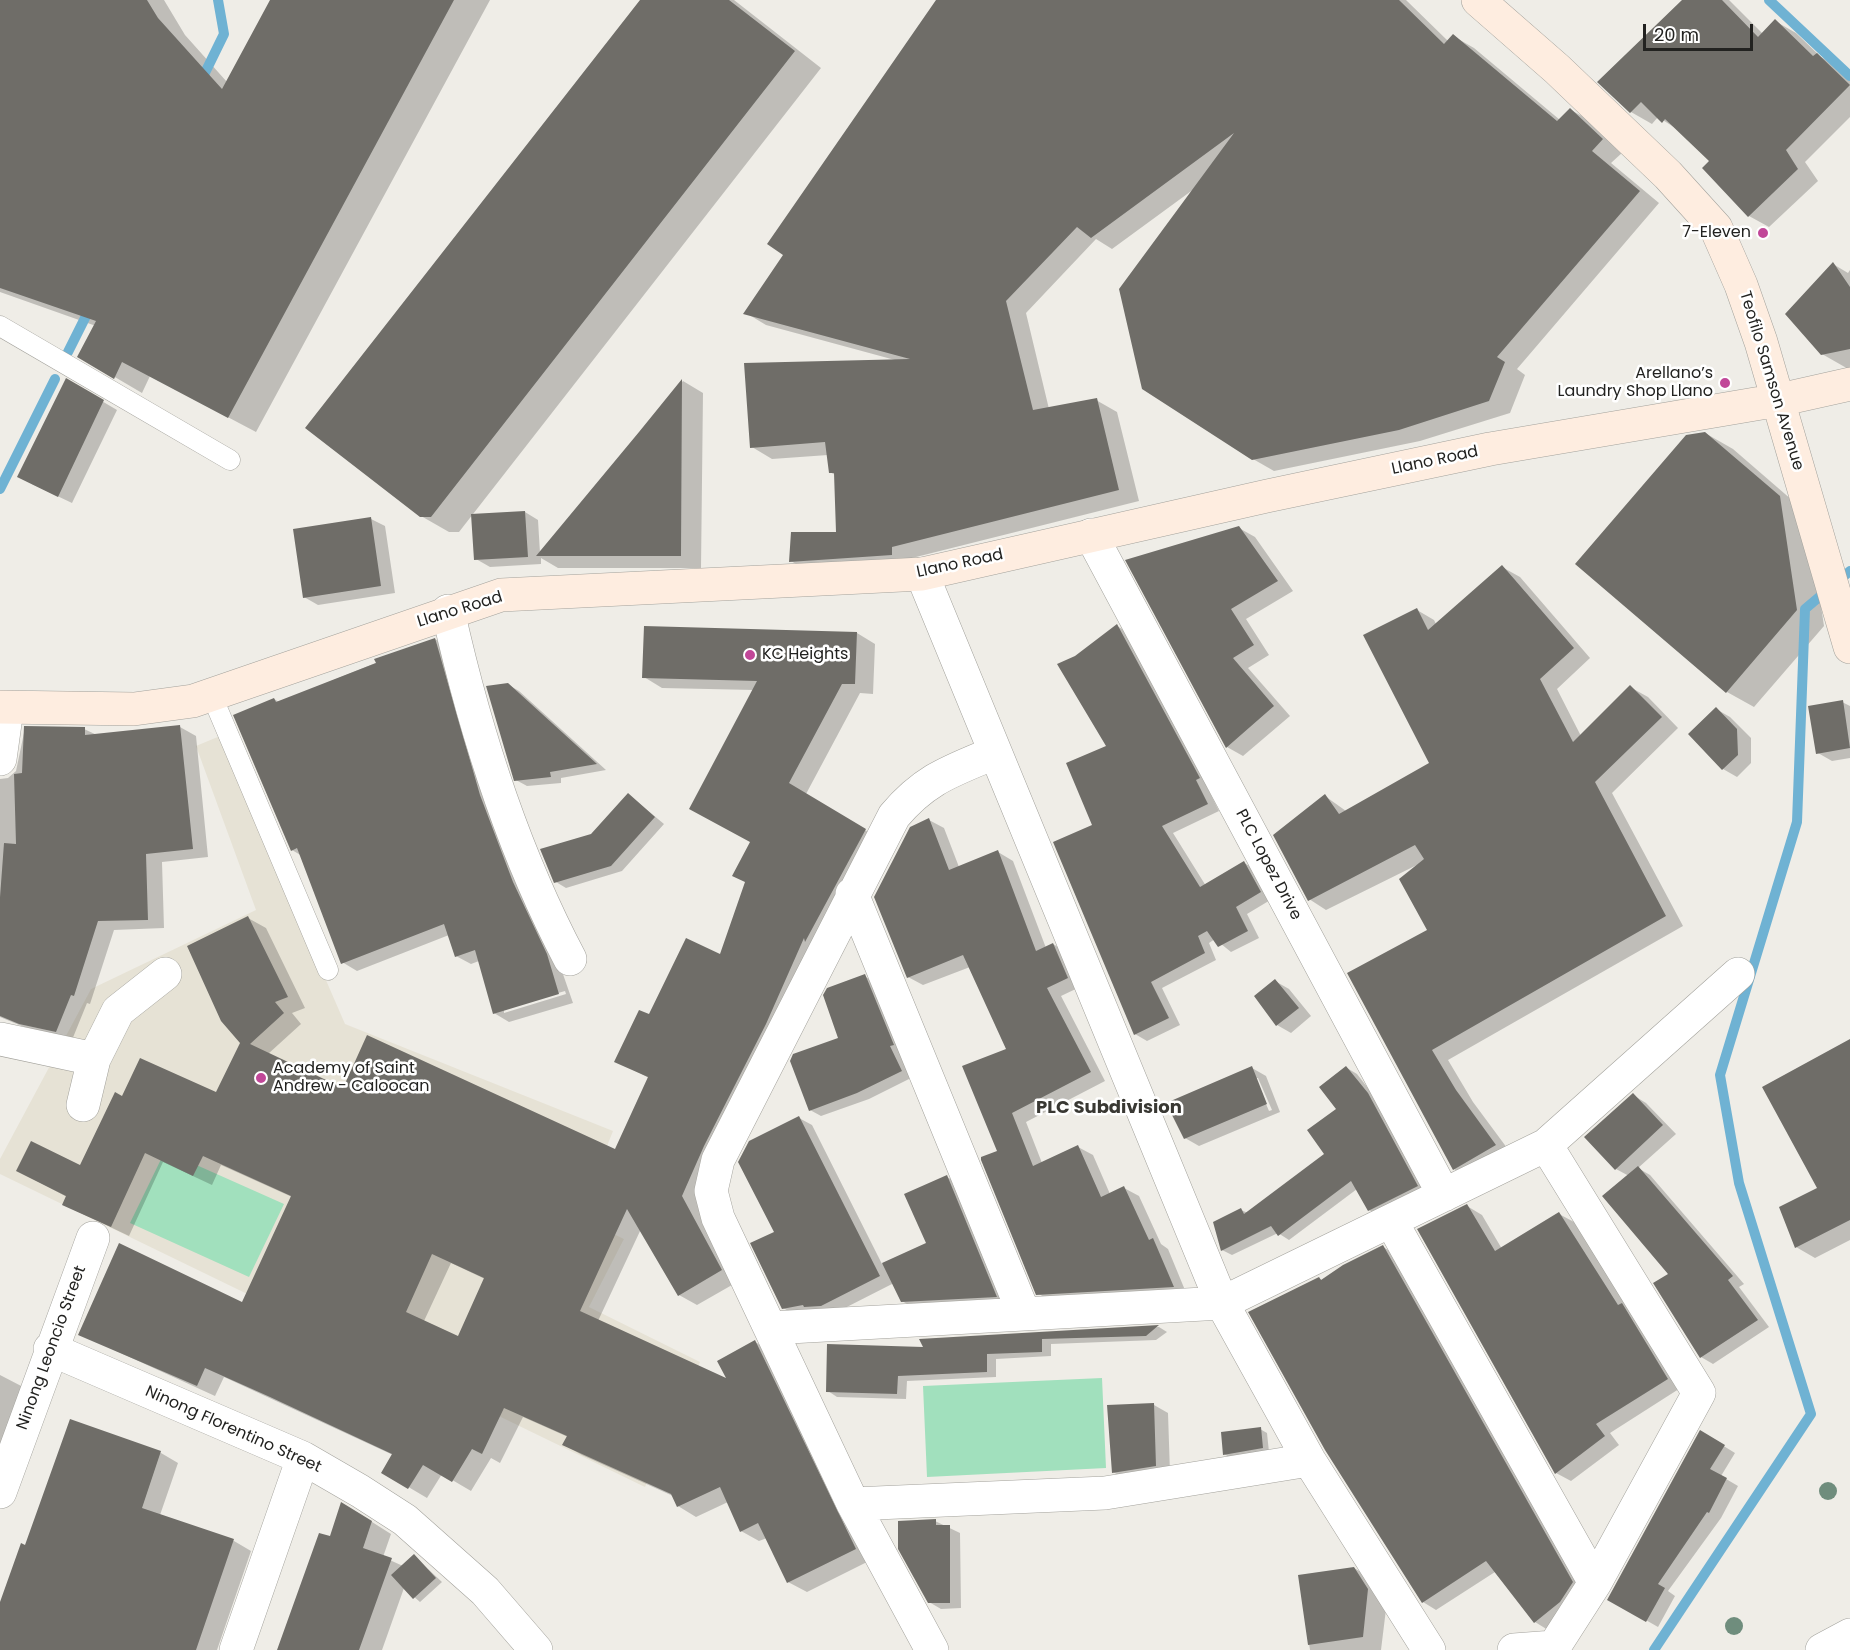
<!DOCTYPE html>
<meta charset="utf-8">
<style>
body{margin:0}
#map{position:relative;width:1850px;height:1650px;overflow:hidden;background:#efede7;font-family:Poppins,sans-serif}
canvas{display:block}
.scale{position:absolute;left:1643px;top:24px;width:110px;height:27px;box-sizing:border-box;border:3px solid #222220;border-top:0;padding-left:8px;font-size:18px;line-height:21px;white-space:nowrap;color:#222220;-webkit-text-stroke:4px #fff;paint-order:stroke}
</style>
<div id="map">
<canvas width="1850" height="1650"></canvas>
<div class="scale">20 m</div>
</div>
<script>
const context = document.querySelector('canvas').getContext('2d');
context.lineJoin = 'round';
function fill(path, color) { context.fillStyle = color; context.fill(path, 'evenodd'); }
function stroke(path, color, width, dash) { context.strokeStyle = color; context.lineWidth = width; context.lineCap = dash ? 'butt' : 'round'; context.setLineDash(dash || []); context.stroke(path); }
function label(font, color, halo, rows, align = 'center') {
  context.font = font + ' Poppins,sans-serif'; context.lineWidth = 5; context.setLineDash([]); context.textBaseline = 'middle'; context.strokeStyle = halo; context.fillStyle = color; for (const [text, x, y, turn = 0] of rows) {
    context.save(); context.translate(x, y); context.rotate((+turn || 0) * Math.PI / 180); context.textAlign = isNaN(turn) ? turn : align; if (halo) context.strokeText(text, 0, 0); context.fillText(text, 0, 0); context.restore();
  }
}
const built = new Path2D(`
 M220,736L345,1024L613,1131L579,1217L624,1239L589,1307L700,1362L645,1487L0,1174V1159L91,989L256,910L196,746Z`);
const green = new Path2D(`
 M165,1151L284,1204L249,1277L130,1223Z
 M1102,1378L1106,1468L927,1477L923,1386Z`);
const shadow = new Path2D(`
 M0,0H164L185,35L227,82L272,0H490L256,432L150,376L142,393L79,356L96,326L0,292Z
 M642,0H734L821,68L459,532H449L421,516Z
 M938,0H1406L1448,41L1453,36L1474,48L1560,120L1571,110L1591,121L1623,152L1611,163L1659,203L1517,369L1525,375L1510,413L1420,441L1274,471L1253,459L1194,189L1112,249L1096,239L1026,313L1049,409L1096,400L1117,412L1139,501L912,558L811,573L791,561L838,533L835,475L830,472L828,455L772,459L752,447L895,360L766,325L746,313L785,254Z
 M1684,0H1729L1763,34L1775,21L1796,33L1821,57L1837,66L1850,79V117L1805,162L1818,181L1769,227L1749,216L1711,161L1680,131L1658,117L1652,124L1631,112L1600,82Z
 M1833,264L1848,273L1850,270V370L1822,354Z
 M66,380L117,410L72,503L32,484Z
 M683,381L703,393L701,568H558L541,558V564L490,567L476,559L525,512L538,520L540,553Z
 M1705,433L1733,449L1807,513L1824,626L1754,707L1727,692Z
 M371,519L385,526L395,593L318,605L304,597Z
 M1239,528L1255,537L1293,591L1246,619L1269,655L1248,668L1290,716L1243,756L1227,747L1128,561Z
 M1502,567L1520,577L1590,658L1557,689L1581,736L1630,687L1648,697L1678,728L1612,793L1683,926L1448,1060L1473,1102L1513,1156L1471,1179L1454,1169L1349,974L1429,931L1423,862L1326,910L1309,899L1325,796L1346,811L1431,764L1417,610L1434,620L1436,624Z
 M1117,626L1129,633L1211,785L1207,787L1219,811L1173,833L1206,886L1244,863L1256,869L1272,899L1247,914L1259,938L1231,952L1215,939L1209,943L1216,960L1162,988L1180,1025L1147,1041L1135,1034L1094,826L1108,747L1076,657Z
 M857,633L875,644L873,694L860,693L806,794L883,841L721,1156L739,1281L697,1305L679,1295L641,1229L598,1321L730,1381L755,1342L773,1352L873,1559L807,1592L788,1582L767,1538L759,1541L741,1531L728,1502L696,1517L678,1506L673,1496L582,1455L564,1445L568,1437L523,1417L500,1463L491,1458L471,1491L442,1474L427,1498L383,1472L393,1455L224,1377L215,1396L79,1334L243,1304L292,1197L221,1165L212,1185L163,1162L129,1236L64,1205L67,1197L18,1171L81,1167L123,1098L217,1094L242,1043L248,918L266,928L305,1008L292,1013L301,1024L268,1054L344,1090L616,1150L649,1078L616,1061L650,1016L721,956L747,882L752,842L754,690L662,688L644,677ZM451,1263L485,1279L459,1338L424,1321Z
 M435,639L450,648L573,1003L509,1022L494,1013L479,961L471,964L456,956L449,935L357,971L342,962L302,856L292,850L274,699L279,702ZM565,991L566,994L504,1013V1009Z
 M507,684L519,691L606,770L561,778V783L527,786L516,780Z
 M1842,702L1850,706V758L1832,761L1818,753Z
 M1716,709L1730,717L1751,738V763L1737,777L1723,769Z
 M180,727L196,736L208,857L162,862L164,928L114,930L90,1004L87,1003L72,1040L36,1032L0,1017V779L8,778L16,771L25,728L84,729L97,735Z
 M628,794L664,824L622,871L566,888L556,882L591,835Z
 M929,820L944,828L959,867L998,852L1013,861L1046,948L1053,944L1068,953L1082,986L1061,996L1105,1081L1026,1122L1042,1163L1078,1147L1093,1155L1110,1194L1124,1188L1139,1196L1161,1244L1168,1249L1187,1295L1053,1302L1037,1293L998,1151L1008,1050L970,967L923,985L908,977Z
 M864,976L875,982L913,1077L869,1099L821,1116L810,1110Z
 M1275,981L1289,989L1311,1016L1291,1033L1277,1025Z
 M1850,1041V1240L1815,1258L1796,1247L1819,1189Z
 M1252,1068L1266,1076L1280,1112L1199,1146L1185,1138ZM1255,1078H1258L1272,1110L1269,1111Z
 M1347,1068L1357,1074L1378,1101L1427,1192L1379,1216L1369,1210L1357,1189L1289,1240L1278,1233L1232,1255L1222,1250L1241,1210L1248,1213L1326,1154Z
 M1633,1095L1646,1103L1676,1134L1638,1168L1650,1175L1744,1284L1739,1287L1769,1327L1713,1364L1701,1357L1629,1176L1616,1169Z
 M799,1118L812,1125L882,1264L928,1244L947,1177L958,1183L1007,1302L914,1308L902,1301L894,1283L835,1313L796,1315L783,1308L776,1232Z
 M1467,1206L1482,1215L1502,1249L1559,1214L1574,1222L1682,1387L1610,1433L1619,1445L1571,1481L1556,1473Z
 M1383,1247L1397,1255L1586,1591L1548,1630L1535,1622L1495,1572L1436,1610L1423,1602L1319,1278L1323,1281Z
 M1159,1327L1167,1332L1156,1340L1051,1344V1356L996,1359V1377L907,1381L906,1399L837,1397L828,1391L926,1349L921,1340Z
 M0,1375L27,1389L0,1477Z
 M1154,1405L1168,1413L1170,1473L1127,1480L1113,1472Z
 M71,1421L161,1453L178,1463L160,1515L234,1541L251,1551L217,1650H0V1606L26,1546Z
 M1260,1429L1267,1433L1269,1452L1231,1458L1224,1454Z
 M1701,1432L1735,1453L1721,1476L1738,1486L1721,1518L1668,1591L1675,1596L1658,1627L1609,1599Z
 M361,1515L391,1534L383,1557L403,1566L414,1556L442,1582L420,1602L404,1588L382,1650H279L331,1538Z
 M935,1521L960,1533L961,1608L941,1609L929,1602Z
 M1354,1568L1373,1579L1387,1601L1381,1650H1310L1299,1577Z`);
const stream = new Path2D(`
 M1769,0L1850,76
 M200,83L224,34L218,0
 M68,352L92,304
 M0,489L55,379
 M1654,1650L1811,1414L1739,1183L1720,1075L1797,822L1805,609L1850,571`);
const building = new Path2D(`
 M0,0H147L158,18L222,89L270,0H454L228,418L122,362L114,379L77,357L96,321L0,288Z
 M640,0H729L795,51L431,517H420L305,428Z
 M936,0H1399L1444,44L1453,34L1557,121L1570,108L1603,139L1592,151L1640,191L1497,357L1505,362L1489,401L1399,430L1252,460L1142,389L1119,289L1234,133L1091,238L1077,227L1006,301L1033,410L1097,398L1119,490L892,547V555L789,562L791,532H836L834,473H829L825,442L750,448L744,363L910,359L743,314L783,255L767,244Z
 M1682,0H1722L1758,37L1775,19L1813,56L1817,53L1850,85L1786,150L1798,169L1748,217L1702,168L1709,161L1665,119L1662,123L1641,102L1630,113L1597,82Z
 M1833,262L1850,287V349L1821,355L1785,314Z
 M66,378L104,400L58,497L17,477Z
 M682,379L681,556H536L639,432Z
 M1705,432L1780,496L1797,610L1726,693L1575,564L1686,435Z
 M525,511L528,557L474,560L471,514Z
 M371,517L381,586L303,598L293,529Z
 M1239,526L1278,581L1231,609L1254,645L1233,658L1274,706L1226,748L1125,560Z
 M1502,565L1574,648L1540,679L1573,742L1630,685L1662,717L1595,782L1666,916L1432,1050L1456,1090L1496,1145L1453,1170L1347,973L1427,930L1399,879L1424,859L1415,845L1308,901L1273,835L1325,794L1339,814L1429,763L1363,635L1417,608L1428,630Z
 M1117,624L1200,778L1196,780L1208,804L1162,826L1200,887L1244,861L1261,892L1236,907L1248,931L1218,947L1207,931L1198,936L1205,953L1151,982L1169,1018L1134,1035L1053,842L1092,825L1066,763L1106,746L1057,664L1075,656Z
 M644,626L857,632L855,684H842L789,783L866,829L805,942L804,938L766,1024L704,1146L682,1196L722,1270L678,1296L627,1209L580,1311L726,1378L717,1361L755,1340L856,1549L787,1583L758,1523L740,1532L720,1487L677,1507L671,1494L562,1445L567,1436L504,1408L482,1454L472,1449L452,1482L423,1465L408,1489L381,1473L392,1454L270,1397L205,1368L197,1386L78,1335L119,1243L242,1302L291,1196L203,1156L193,1176L145,1153L111,1227L62,1205L66,1196L16,1171L31,1141L80,1165L115,1092L122,1096L140,1058L216,1092L240,1043L221,1021L187,946L248,916L288,997L275,1002L284,1013L250,1044L343,1088L367,1035L615,1149L648,1077L614,1062L639,1010L649,1014L686,938L720,954L745,882L732,876L750,842L689,809L757,681L642,678ZM432,1254L484,1278L458,1336L406,1312Z
 M435,638L480,795L513,882L547,954L559,994L493,1014L475,950L455,957L444,924L341,964L297,848L291,851L233,715L274,698L276,702L376,663L374,659Z
 M508,683L597,764L550,772L551,777L514,781L486,686Z
 M1843,700L1850,748L1816,754L1808,706Z
 M1716,707L1737,729L1738,755L1722,770L1688,734Z
 M180,725L193,849L146,854L148,920L98,921L74,996L71,995L56,1032L19,1024L0,1016V897L4,843L16,844L14,774L22,773L24,726L85,727V735Z
 M628,793L655,817L611,866L554,883L540,849L591,834Z
 M929,818L949,870L998,850L1036,951L1053,943L1068,978L1047,988L1091,1072L1012,1113L1033,1166L1078,1145L1101,1197L1124,1186L1149,1240L1153,1238L1174,1287L1036,1295L981,1160V1157L997,1151L962,1066L1006,1049L963,955L907,978L874,897L910,827Z
 M865,974L894,1045L890,1046L902,1071L857,1093L809,1111L790,1061L793,1054L838,1038L823,995L827,988Z
 M1275,979L1299,1008L1276,1026L1254,996Z
 M1850,1039V1220L1795,1248L1779,1207L1817,1188L1762,1087Z
 M1252,1066L1267,1104L1184,1139L1166,1103Z
 M1346,1066L1368,1093L1418,1186L1368,1211L1351,1181L1278,1236L1271,1226L1221,1251L1213,1222L1241,1208L1244,1214L1324,1154L1307,1130L1336,1109L1319,1087Z
 M1633,1093L1663,1125L1615,1170L1584,1137Z
 M799,1116L880,1276L821,1306L804,1307L803,1305L782,1309L750,1243L774,1232L738,1162L749,1141Z
 M1638,1166L1733,1276L1728,1280L1758,1320L1700,1358L1653,1283L1668,1274L1602,1196Z
 M947,1175L997,1297L901,1302L882,1263L926,1243L904,1194Z
 M1467,1204L1495,1251L1559,1212L1618,1305L1622,1303L1668,1379L1596,1424L1605,1436L1555,1474L1417,1229Z
 M1383,1245L1573,1582L1560,1602L1534,1623L1486,1561L1422,1603L1325,1450L1248,1312L1319,1277L1321,1280L1343,1265Z
 M1159,1325L1146,1336L1042,1339V1352L987,1354V1372L898,1376L897,1394L826,1392L827,1344L923,1347L919,1339Z
 M1154,1403L1156,1466L1112,1473L1107,1405Z
 M70,1419L161,1451L142,1508L234,1539L196,1650H0V1602L21,1543L25,1545Z
 M1261,1427L1263,1448L1223,1455L1221,1432Z
 M1700,1430L1725,1445L1710,1469L1727,1478L1709,1513L1707,1512L1658,1584L1665,1588L1646,1622L1607,1600Z
 M341,1502L372,1521L363,1548L392,1558L359,1650H277L319,1533L330,1536Z
 M936,1519V1525H950V1603H928L898,1549V1521Z
 M414,1554L436,1578L413,1599L391,1575Z
 M1354,1567L1368,1589L1363,1637L1308,1645L1298,1575Z`);
const service = new Path2D(`
 M0,326L230,460
 M212,696L328,970`);
const minor = new Path2D(`
 M1091,535L1444,1195
 M922,574L1222,1303L1309,1460L1429,1650
 M448,611C475,732 512,849 570,959
 M0,759L7,709
 M852,894L1024,1314
 M0,1039L94,1059L83,1105
 M94,1059L118,1011L165,974
 M1391,1221L1595,1583
 M771,1328L1222,1303L1546,1145L1738,974
 M50,1349L303,1458L360,1491L405,1520L485,1591L536,1650
 M0,1492L93,1238
 M853,1504L1105,1493L1309,1460
 M236,1650L303,1458
 M932,1650L853,1504L718,1218L711,1191L718,1160L894,816C925,779 951,771 994,753
 M1514,1650L1554,1647L1595,1583L1699,1393L1546,1145
 M1822,1650L1850,1635`);
const secondary = new Path2D(`
 M1478,0L1557,69L1668,175L1716,228L1741,285L1761,342L1850,647
 M0,707L134,709L193,701L501,595L922,574L1267,496L1490,449L1779,400L1850,384`);
const trees = [
 [1828,1491],
 [1734,1626]
];
const markers = [
 [1763,233,6,"#c14798"],
 [1725,383,6,"#c14798"],
 [750,655,6,"#c14798"],
 [261,1078,6,"#c14798"]
];
const poiNames = [
 ["7-Eleven",1751,233],
 ["Arellano’s",1713,374],
 ["Laundry Shop Llano",1713,392],
 ["KC Heights",762,655,"left"],
 ["Academy of Saint",273,1069,"left"],
 ["Andrew - Caloocan",273,1087,"left"]
];
const streetNames = [
 ["Teofilo Samson Avenue",1771,381,73],
 ["Llano Road",1435,461,-12],
 ["Llano Road",960,564,-12],
 ["Llano Road",460,610,-17],
 ["PLC Lopez Drive",1268,865,62],
 ["Ninong Leoncio Street",52,1348,-70],
 ["Ninong Florentino Street",233,1430,24]
];
const neighbourhoodNames = [
 ["PLC Subdivision",1109,1108]
];
fill(built, '#e6e2d5');
fill(green, '#a1e0bd');
fill(shadow, '#0003');
stroke(stream, '#6fb2d3', 10);
fill(building, '#6f6d68');
stroke(service, '#a3a29c', 21);
stroke(minor, '#a3a29c', 34);
stroke(secondary, '#a3a29c', 34);
stroke(service, '#fff', 20);
stroke(minor, '#fff', 33);
stroke(secondary, '#feede0', 33);
context.fillStyle = '#6f8d7d';
for (const [x, y] of trees) { context.beginPath(); context.arc(x, y, 9, 0, 2 * Math.PI); context.fill(); }
for (const [x, y, r, color] of markers) { const dot = new Path2D(); dot.arc(x, y, r, 0, 2 * Math.PI); context.fillStyle = color; context.fill(dot); stroke(dot, '#fff', 2); }
label('16px', '#222220', '#fff', poiNames, 'right');
label('16px', '#222220', '#fff', streetNames);
label('bold 18px', '#393833', '#fff', neighbourhoodNames);
</script>
